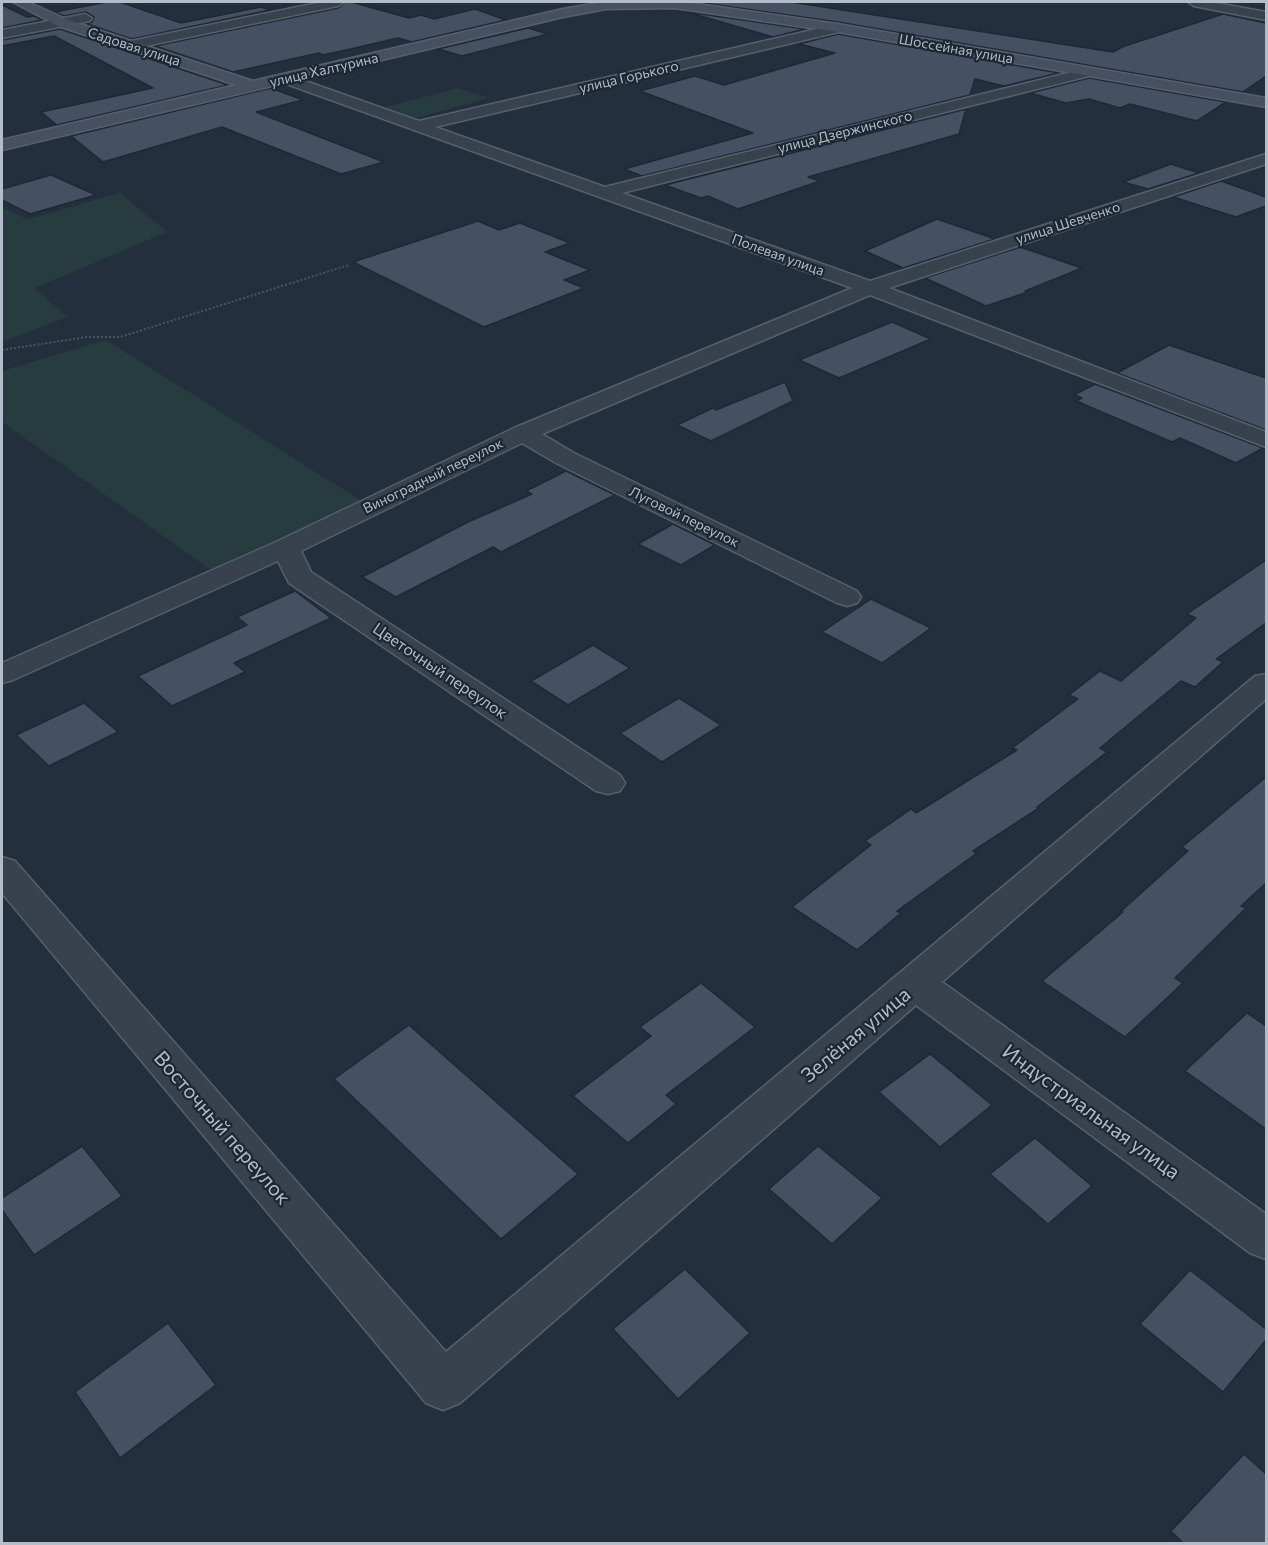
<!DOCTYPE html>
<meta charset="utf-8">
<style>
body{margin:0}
#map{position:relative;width:1268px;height:1545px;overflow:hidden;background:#242f3e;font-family:Commissioner,sans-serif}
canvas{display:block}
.frame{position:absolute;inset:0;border:3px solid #b4bcc9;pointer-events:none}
</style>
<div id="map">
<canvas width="1268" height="1545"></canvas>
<div class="frame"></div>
</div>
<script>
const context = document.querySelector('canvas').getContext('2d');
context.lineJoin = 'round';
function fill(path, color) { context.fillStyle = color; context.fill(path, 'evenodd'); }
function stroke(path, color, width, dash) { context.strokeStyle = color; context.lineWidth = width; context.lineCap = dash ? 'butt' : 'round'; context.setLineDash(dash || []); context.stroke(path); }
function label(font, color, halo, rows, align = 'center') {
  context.font = font + ' Commissioner,sans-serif'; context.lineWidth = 4.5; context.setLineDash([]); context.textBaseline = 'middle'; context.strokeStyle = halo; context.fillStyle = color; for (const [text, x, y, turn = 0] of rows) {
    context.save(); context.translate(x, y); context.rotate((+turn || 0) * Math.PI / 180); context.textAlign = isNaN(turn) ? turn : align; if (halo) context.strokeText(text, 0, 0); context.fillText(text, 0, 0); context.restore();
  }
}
const green = new Path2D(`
 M458,88L489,98L416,118L386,107Z
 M120,193L167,232L35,288L67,317L2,342V208L28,219Z
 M106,340L368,505L217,574L2,422V371Z`);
const building = new Path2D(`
 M107,2H120L181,23L261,7L270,10L132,39L87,24L92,22L94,17L86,12L64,16L55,12Z
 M346,2H351L409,18L421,15L434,19L475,9L506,20L412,42L398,38L355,48L323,55L319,53L233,72L155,46L338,8Z
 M696,2H791L1113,52L1122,47L1223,14L1266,23V76L1243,92L838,22Z
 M2,5L27,17L34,16L42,20L2,28Z
 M687,12L805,29L773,37Z
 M528,28L548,34L462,56L438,49Z
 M60,29L228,85L57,125L41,112L153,88L54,36L2,46V40Z
 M838,34L1059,73L1004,86L975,79L970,95L642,176L624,169L753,133L640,91L695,76L724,85L835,53L799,44Z
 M1089,78L1226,102L1197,121L1130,104L1120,108L1089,99L1066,103L1030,93Z
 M271,88L303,100L256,112L384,162L341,174L222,127L103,162L71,136Z
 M966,109L959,134L808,177L820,181L738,209L708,196L701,198L665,185Z
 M1171,164L1199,173L1148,189L1123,182Z
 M51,175L96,195L30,214L2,200V189Z
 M1221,181L1266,197V206L1236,217L1173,197Z
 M937,219L995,239L903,268L865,251Z
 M478,221L499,230L520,223L570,243L545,252L590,270L564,280L584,288L484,327L353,262Z
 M1020,247L1082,268L1025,291L1028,292L986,306L925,278Z
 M892,322L931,339L839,378L799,360Z
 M1169,345L1266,378V430L1117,373Z
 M785,382L793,401L711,441L677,425L713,408L716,410Z
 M1095,384L1263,448L1236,463L1180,438L1172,442L1076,401L1082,398L1074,395Z
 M566,471L615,495L501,552L493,547L396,597L362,577L468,522L532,494L526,491Z
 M673,524L715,545L681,565L638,544Z
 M1266,560V623L1216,659L1223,662L1195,687L1181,681L1100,748L1107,752L1037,807L1039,808L973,851L977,853L897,911L901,913L857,950L792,907L871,845L865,841L911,809L916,813L1017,750L1012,748L1078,699L1069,695L1100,671L1121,681L1196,618L1187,614Z
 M295,591L331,618L234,663L245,672L172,706L138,676L247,625L237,617Z
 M871,599L931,628L882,663L822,632Z
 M593,645L630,668L568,705L531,681Z
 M679,698L721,725L662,762L620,733Z
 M84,703L118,732L49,766L16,735Z
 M1266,777V883L1241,906L1246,908L1175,978L1183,983L1125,1037L1042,981L1123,912L1121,911L1188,851L1182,847Z
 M701,983L755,1027L666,1095L676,1104L628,1143L573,1096L651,1036L640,1027Z
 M1247,1013L1266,1026V1129L1185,1071Z
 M409,1025L578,1174L501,1239L334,1079Z
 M930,1054L992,1105L940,1147L879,1092Z
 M1035,1138L1092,1186L1048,1224L990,1174Z
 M82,1146L122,1196L34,1255L2,1210V1198Z
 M818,1146L882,1198L832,1244L769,1189Z
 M685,1269L750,1333L678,1399L613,1329Z
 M1190,1270L1266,1329V1340L1223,1392L1140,1324Z
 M168,1323L216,1385L120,1458L75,1392Z
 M1244,1454L1266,1474V1544H1184L1171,1531Z`);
const path = new Path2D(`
 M2,350L87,337H120L349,265`);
const street = new Path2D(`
 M322,2H344L338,6L131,49L124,45L131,41Z
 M1188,2H1211L1266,12V20L1194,6Z
 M85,14L92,18L90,21L2,38V30Z
 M838,24L845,28L843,31L435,127L605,187L1088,68L1093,69L1095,72L1093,75L622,193L870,281L1266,154V164L889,288L1266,432V447L870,295L542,434L574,453L857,591L861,597L857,603L847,606L837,603L556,463L522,443L301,551L311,572L620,775L625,783L620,791L608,794L596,791L289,583L278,561L13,680L2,683V663L276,542L514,428L852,288L281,82L279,79L281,76H291L419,121Z
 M1266,674V699L942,982L1266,1214V1259L1250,1253L916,1005L460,1403L443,1410L426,1403L2,893V857L15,861L446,1352L1255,676Z`);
const secondary = new Path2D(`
 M13,2H28L68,20L253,81L563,9L604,2H684L838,24L1266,98V107L838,32L675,8L606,9L563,17L2,150V140L236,85L58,26Z`);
const farStreetnames = [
 ["Садовая улица",134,47,18],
 ["Шоссейная улица",956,49,10],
 ["улица Халтурина",324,70,-13],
 ["улица Горького",629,77,-13],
 ["улица Дзержинского",845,132,-14],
 ["улица Шевченко",1068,223,-18],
 ["Полевая улица",778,255,20],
 ["Виноградный переулок",433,476,-26],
 ["Луговой переулок",684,517,26]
];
const streetNames = [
 ["Цветочный переулок",440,671,34]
];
const nearStreetnames = [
 ["Зелёная улица",856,1035,-40],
 ["Индустриальная улица",1091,1112,36],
 ["Восточный переулок",222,1128,49]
];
fill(green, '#263c3f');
fill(building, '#455162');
stroke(building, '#1f2835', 1.5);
stroke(street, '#565f6c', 3);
stroke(secondary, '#565f6c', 3);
stroke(path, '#44595c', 2, [2, 2]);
fill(street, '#38414e');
fill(secondary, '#465061');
label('14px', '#b4bcc9', '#1d2633', farStreetnames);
label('16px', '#b4bcc9', '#1d2633', streetNames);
label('20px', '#b4bcc9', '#1d2633', nearStreetnames);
</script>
